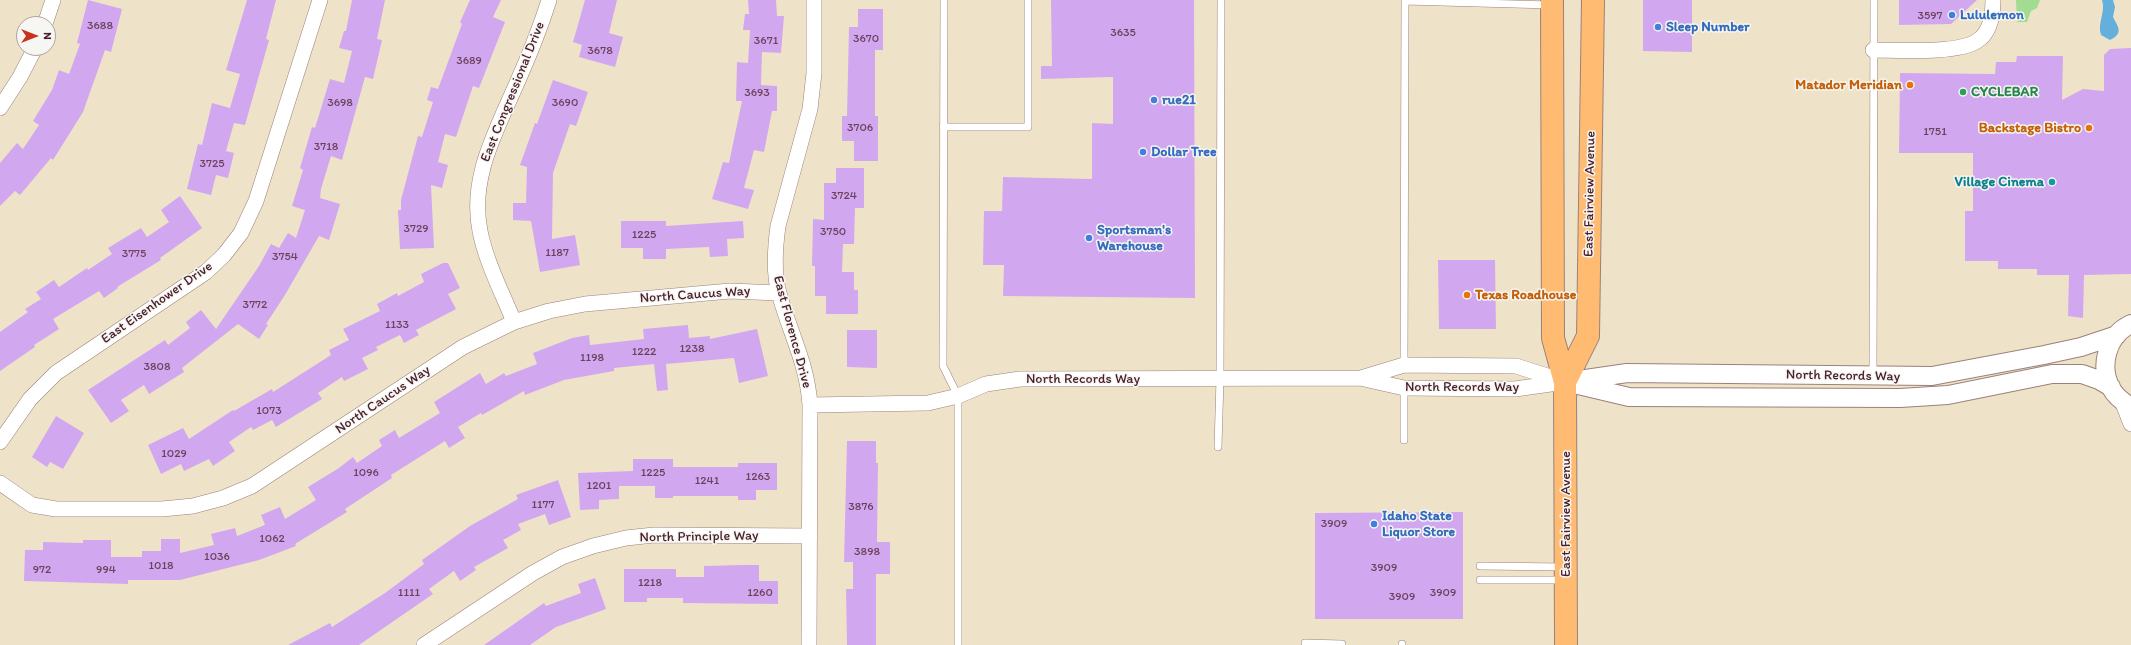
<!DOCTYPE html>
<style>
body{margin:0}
#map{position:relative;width:2131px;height:645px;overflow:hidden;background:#eee3c8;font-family:Itim,sans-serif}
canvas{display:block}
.north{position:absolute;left:16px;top:16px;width:40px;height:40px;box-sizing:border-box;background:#f6f6f2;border:1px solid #b1a0a2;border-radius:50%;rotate:90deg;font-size:11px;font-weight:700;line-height:16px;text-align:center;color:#4a1f2b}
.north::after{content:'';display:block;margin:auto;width:14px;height:18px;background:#c8321e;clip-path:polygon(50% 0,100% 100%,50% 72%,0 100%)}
</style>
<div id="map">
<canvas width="2131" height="645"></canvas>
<div class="north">N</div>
</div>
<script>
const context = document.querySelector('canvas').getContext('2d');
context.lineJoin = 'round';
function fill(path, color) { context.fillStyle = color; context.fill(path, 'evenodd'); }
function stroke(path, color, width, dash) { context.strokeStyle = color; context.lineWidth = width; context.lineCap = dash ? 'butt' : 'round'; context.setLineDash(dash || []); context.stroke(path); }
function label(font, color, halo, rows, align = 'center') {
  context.font = font + ' Itim,sans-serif'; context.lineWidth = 3; context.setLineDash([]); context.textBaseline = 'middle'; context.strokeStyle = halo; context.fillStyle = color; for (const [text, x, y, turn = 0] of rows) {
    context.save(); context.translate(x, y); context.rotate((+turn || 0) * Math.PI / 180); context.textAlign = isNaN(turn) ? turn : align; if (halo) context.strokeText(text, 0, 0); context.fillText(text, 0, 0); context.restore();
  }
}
const green = new Path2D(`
 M2016,0H2040L2037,8L2031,11L2027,22H2017Z`);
const water = new Path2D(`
 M2102,0H2113L2115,7L2113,17C2118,27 2124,33 2110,40L2101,35C2097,23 2106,12 2102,0Z`);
const building = new Path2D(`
 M88,0L122,9L111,52L105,50L83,112L53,160L51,158L20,195L15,191L0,206V163L17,143L23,149L39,125L33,121L52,90L59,70L69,74L80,44L77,43Z
 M247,0H276L266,39L269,40L245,125L234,123L226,151L234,153L228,178L216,175L211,195L187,189L198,144L202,145L212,103L230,108L240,74L226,70Z
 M352,0H385L377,39L382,40L373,79L365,77L342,160L331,156L321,189L320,198L340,204L329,240L319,236L285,295L266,324L268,325L259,339L238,324L182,368L184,372L149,394L144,385L121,400L129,411L111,423L88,390L165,340L168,345L190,328L186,322L201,310L216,329L259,266L271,244L279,248L288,233L296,238L305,210L292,206L303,170L300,168L312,127L315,128L330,79L344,83L352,51L339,48L344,31H346Z
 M470,0H501L493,17L505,22L479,88L473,86L456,137L445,134L438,162L448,165L442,188L431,185L434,248L400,249L398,210H401V200L418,136L422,137L433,102L427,100L431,87L438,89L462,24L460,22Z
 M585,0H617L609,33L623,37L615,67L579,57L582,45L573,42Z
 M748,0H776L777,16H784L781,53L762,52L761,85L777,86V111H772L764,152L754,150L744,188L754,190L748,209L712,199L723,162L729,163L742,101H736L737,62L748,63L750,30H743L745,14H749Z
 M1051,0H1194L1195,298L1003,296L1004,265H983L984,211H1002L1003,177L1092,179V123L1113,124V77L1041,79V66H1052Z
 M1643,0H1692V52L1643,51Z
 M1899,0H1977L1951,24L1899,25Z
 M858,9H883V50H875V116H878V161H854V141H842V116H847L849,27H858Z
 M2131,48V274L2084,275L2083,318L2068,316L2069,275H2037V269H1998V261H1965V211H1973V153H1899L1900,73L1995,74L1996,62H2016L2017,56H2063L2062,100L2083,89L2104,91V55L2110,49Z
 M553,80L588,92L576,126L570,124L553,173L552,239L575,235L580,265L540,272L531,221L513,220V203H526L527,167L520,165L535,123L537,124Z
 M836,168H864V208H855L854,244H843L842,272H854V290H858V314H826V296H815V266H812L813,219L824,220V183H836Z
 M180,196L202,228L160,258L161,260L117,287L118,288L104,298L99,291L53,319L59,329L34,345L35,347L0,371V332L28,312L25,309L41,299L36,292L54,280L59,287L87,268L88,270L112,254L108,248L141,228L147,237L169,222L161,210Z
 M621,221H666V226L743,221L744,238L727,239L728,256L710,257L709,247L666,249V259H643V248H621Z
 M1438,260H1495L1496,329H1439Z
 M443,263H448L460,288L448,294L456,309L416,330L419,335L404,343L400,335L376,347L378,350L362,358L368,369L344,381L342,377L318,393L322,399L276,427L272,420L253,430L251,427L229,442L235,451L213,466L209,459L184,471L181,464L161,474L148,445L183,428L189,439L233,410L234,411L272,389L273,392L331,355L329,350L349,340L343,329L380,311L377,304L397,293L398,296L424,282L421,274Z
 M688,325L689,338L710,336V339L757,329L768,376L739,383L734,358L666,364L668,390L657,391L654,364L614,368V371L564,380L525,395L524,391L482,415L481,413L458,427L465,438L449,448L445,441L391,475L392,478L345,509L347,512L295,544L296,546L259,560L180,580H128V584L24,581L25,550H43V542L83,543V540H111V557H142V551H161V539H180V553L214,545L211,534L235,528L237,536L265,525L261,515L280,507L285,519L316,500L308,487L339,468L353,457L357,463L382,446L379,440L395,430L399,438L440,413L434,402L480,373L486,384L504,373L506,376L537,364L533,353L572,338L589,335L590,345L644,339L643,329Z
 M847,330H877V368L847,367Z
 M56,416L84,433L63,469L50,462L47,467L32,457Z
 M847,441H876V463H878L877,542H890V574H876V645H847L846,589H853V562H844Z
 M633,459H673V467H738V463H777V490H756V500H738V496H673V498H655V486H619V499L599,500V509L580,510L578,473L633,471Z
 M558,480L571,517L549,525L545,514L518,524L521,530L503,540L508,548L474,567L476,570L460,581L454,571L429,589L433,594L359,645H288L330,623L332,627L385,593L424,564L422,560L470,526L518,499L516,495Z
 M1463,512V619H1315V513Z
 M741,565H759V581H778V604L683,603V598H647V602H624V569H676V577H704V566Z
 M595,578L606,609L556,627L530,645H484L544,603L546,606L581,593L578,584Z`);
const service = new Path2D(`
 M944,0L943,366L958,396V645
 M1405,1L1550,5
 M943,127H1028V0
 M1404,365L1405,0
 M1873,376L1874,0
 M1404,440V388
 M1218,447L1220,379L1221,0
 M1480,566L1564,567
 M1480,580H1563
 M1305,643L1342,644
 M1402,645V644`);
const minor = new Path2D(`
 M45,24L53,0
 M1873,50C1897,50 1958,54 1977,41C1990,33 1993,14 1993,0
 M0,108L20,77L35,48
 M514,322C502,292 486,262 480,231C470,181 493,137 512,94C526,63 539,32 549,0
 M1361,378L1404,365L1516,366L1560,380
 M2122,401L2131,424
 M810,405L928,403L958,396L986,384L1020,379L1360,378L1404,388L1515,389L1565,382
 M0,442L30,399L56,373L206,272L224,255L241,233L256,201L320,0
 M0,483L32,505L56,509H162L193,506L223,498L252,486L463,347L514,322L549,311L585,304L730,291L779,293
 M424,645L533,573L562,557L593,546L626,538L654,535L810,536
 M809,645L810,405C807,362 790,334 779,293C773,272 775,248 778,226L810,109L814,73V0`);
const tertiary = new Path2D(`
 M2131,324C2107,335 2099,366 2111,388C2115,396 2123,402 2131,407
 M1565,382L1627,373L1932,376L2044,355L2081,347L2117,335
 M1574,384L1629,397L1900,398L1948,395L2052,374H2082L2099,380L2111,387`);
const primary = new Path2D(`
 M1552,0L1553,338L1565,382L1566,645
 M1565,382L1588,336L1593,0`);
const markers = [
 [1952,15,4,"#3f7fe0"],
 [1658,27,4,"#3f7fe0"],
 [1910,85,4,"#e8710a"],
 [1963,92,4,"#2e9e5b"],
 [1154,100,4,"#3f7fe0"],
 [2089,128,4,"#e8710a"],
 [1143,152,4,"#3f7fe0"],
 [2052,182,4,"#0f9aa8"],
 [1089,238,4,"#3f7fe0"],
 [1467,295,4,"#e8710a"],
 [1374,524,4,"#3f7fe0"]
];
const numberNames = [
 ["3597",1930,16],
 ["3688",100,26],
 ["3635",1123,33],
 ["3670",866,39],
 ["3671",766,41],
 ["3678",600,51],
 ["3689",469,61],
 ["3693",757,93],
 ["3698",340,103],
 ["3690",565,103],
 ["3706",860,128],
 ["1751",1935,132],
 ["3718",326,147],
 ["3725",212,164],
 ["3724",844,196],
 ["3729",416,229],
 ["3750",833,232],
 ["1225",644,235],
 ["1187",557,253],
 ["3775",134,254],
 ["3754",285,257],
 ["3772",255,305],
 ["1133",397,325],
 ["1238",692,349],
 ["1222",644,352],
 ["1198",592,358],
 ["3808",157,367],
 ["1073",269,411],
 ["1029",174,454],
 ["1096",366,473],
 ["1225",653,473],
 ["1263",758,477],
 ["1241",707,481],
 ["1201",599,486],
 ["1177",543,505],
 ["3876",861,507],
 ["3909",1334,524],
 ["1062",272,539],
 ["3898",867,552],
 ["1036",217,557],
 ["1018",161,566],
 ["3909",1384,568],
 ["972",42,570],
 ["994",106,570],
 ["1218",650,583],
 ["1111",409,593],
 ["1260",760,593],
 ["3909",1443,593],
 ["3909",1402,597]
];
const shopNames = [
 ["Lululemon",1960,15],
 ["Sleep Number",1666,27],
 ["rue21",1162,100],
 ["Dollar Tree",1151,152],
 ["Sportsman's",1097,230],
 ["Warehouse",1097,246],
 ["Idaho State",1382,516],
 ["Liquor Store",1382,532]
];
const foodNames = [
 ["Matador Meridian",1902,85],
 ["Backstage Bistro",2081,128],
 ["Texas Roadhouse",1475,295,"left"]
];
const streetNames = [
 ["East Congressional Drive",513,92,-68],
 ["East Fairview Avenue",1590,194,-89],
 ["North Caucus Way",695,295,-4],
 ["East Eisenhower Drive",157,303,-35],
 ["East Florence Drive",792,332,75],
 ["North Records Way",1843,376,1],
 ["North Records Way",1083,379],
 ["North Records Way",1462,387],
 ["North Caucus Way",383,400,-34],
 ["East Fairview Avenue",1566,514,-90],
 ["North Principle Way",699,537,-1]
];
const leisureNames = [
 ["CYCLEBAR",1971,92]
];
const cultureNames = [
 ["Village Cinema",2044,182]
];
fill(green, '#a1dc90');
fill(water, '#64afdc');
fill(building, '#d1a8f0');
stroke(service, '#9c817a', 8);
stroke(minor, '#9c817a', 16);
stroke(tertiary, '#9c817a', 20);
stroke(primary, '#9c817a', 24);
stroke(service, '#fff', 7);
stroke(minor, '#fff', 15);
stroke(tertiary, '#fff', 18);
stroke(primary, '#ffbb71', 22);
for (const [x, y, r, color] of markers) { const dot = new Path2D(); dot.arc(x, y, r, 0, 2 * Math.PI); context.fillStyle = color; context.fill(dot); stroke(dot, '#f6f6f2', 1.5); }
label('12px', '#6c415c', null, numberNames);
label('bold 14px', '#366cbe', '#f6f6f2', shopNames, 'left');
label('bold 14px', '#c56008', '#f6f6f2', foodNames, 'right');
label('14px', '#4a1f2b', '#f6f6f2', streetNames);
label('bold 14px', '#27864d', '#f6f6f2', leisureNames, 'left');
label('bold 14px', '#0d838f', '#f6f6f2', cultureNames, 'right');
</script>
